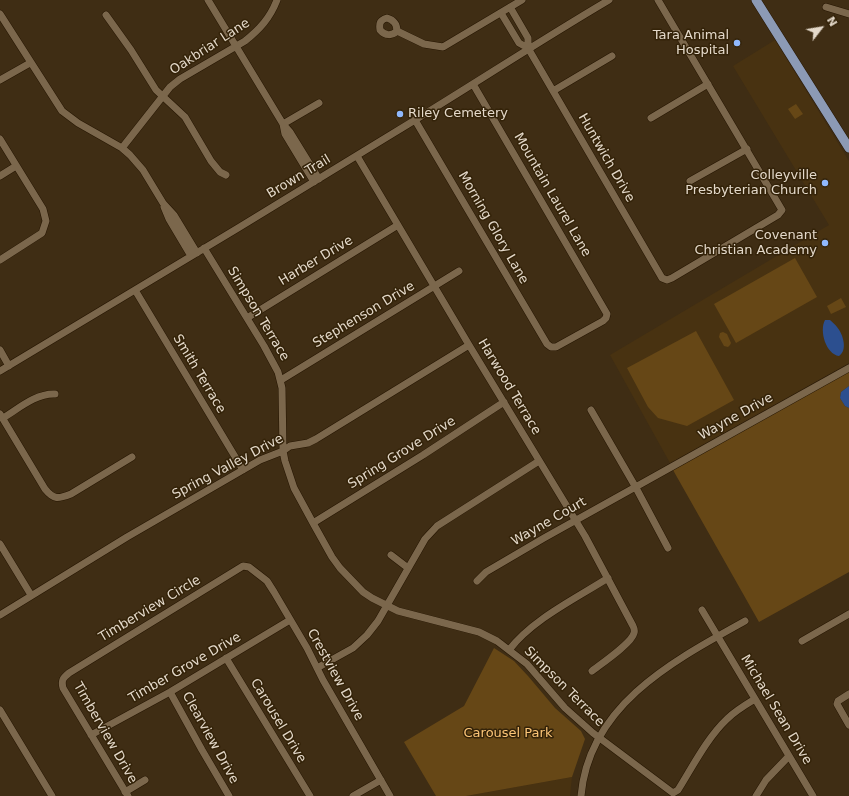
<!DOCTYPE html>
<style>
body{margin:0}
#map{position:relative;width:849px;height:796px;overflow:hidden;background:#3f2d14;font-family:"DejaVu Sans",sans-serif}
canvas{display:block}
.north{position:absolute;left:801px;top:8px;width:40px;height:40px;-webkit-text-stroke:3px #342309;paint-order:stroke;rotate:59deg;font-size:11px;font-weight:700;line-height:16px;text-align:center;color:#e4d9ca}
.north::after{content:'';display:block;margin:auto;width:14px;height:18px;background:#e4d9ca;clip-path:polygon(50% 0,100% 100%,50% 72%,0 100%)}
</style>
<div id="map">
<canvas width="849" height="796"></canvas>
<div class="north">N</div>
</div>
<script>
const context = document.querySelector('canvas').getContext('2d');
context.lineJoin = 'round';
function fill(path, color) { context.fillStyle = color; context.fill(path, 'evenodd'); }
function stroke(path, color, width, dash) { context.strokeStyle = color; context.lineWidth = width; context.lineCap = dash ? 'butt' : 'round'; context.setLineDash(dash || []); context.stroke(path); }
function label(font, color, halo, rows, align = 'center') {
  context.font = font + ' "DejaVu Sans",sans-serif'; context.lineWidth = 3; context.setLineDash([]); context.textBaseline = 'middle'; context.strokeStyle = halo; context.fillStyle = color; for (const [text, x, y, turn = 0] of rows) {
    context.save(); context.translate(x, y); context.rotate((+turn || 0) * Math.PI / 180); context.textAlign = isNaN(turn) ? turn : align; if (halo) context.strokeText(text, 0, 0); context.fillText(text, 0, 0); context.restore();
  }
}
const built = new Path2D(`
 M775,40L849,161V363L670,463L610,355L829,225L733,66Z
 M572,777L570,796H466Z`);
const green = new Path2D(`
 M796,104L803,114L795,119L788,109Z
 M795,258L817,297L736,343L714,304Z
 M841,298L846,307L831,314L827,306Z
 M696,331L734,400L687,426L658,418L648,407L627,368Z
 M723,332L727,334L731,343L730,345L728,347L724,346L719,337L720,333Z
 M849,371V386L841,392L840,398L845,406L849,408V572L759,622L673,470Z
 M494,648L514,661L528,676L555,708L581,731L585,739L572,777L466,796H436L404,742L464,706Z`);
const water = new Path2D(`
 M825,320H830C832,322 835,324 837,327C843,334 848,350 839,356C826,354 819,331 825,320Z
 M849,386V408L845,406L840,398L841,392Z`);
const minor = new Path2D(`
 M208,0L283,124L290,132L319,179
 M510,7L528,38V48L662,278L667,280L672,278L778,215L782,210L658,0
 M826,7L849,14
 M501,13L519,43L528,48
 M0,14L62,111L78,123L122,148L130,155L143,170L163,203L174,215L197,253
 M106,15L131,50L156,90L185,117L211,161L220,172L226,175
 M387,18C394,20 397,24 397,31C392,36 385,36 380,30C379,23 380,20 387,18Z
 M397,31L424,44L443,47L522,0
 M0,80L30,63
 M553,91L612,56
 M651,118L708,84
 M415,120L547,344L551,347H556L603,321L606,318L607,314L473,84
 M283,124L285,134L314,182
 M283,124L319,103
 M0,139L43,209L46,221L42,233L0,260
 M122,148L170,87L180,79L245,41C260,29 270,18 277,0
 M357,156L469,345L585,536L633,626C634,628 635,630 634,633C632,643 601,664 592,671
 M0,176L16,166
 M690,181L747,149
 M164,207L169,219L191,256
 M204,248L264,346L278,372L282,388L283,451L285,461L294,488L313,523L332,557L340,568L363,592L372,598L398,611L479,632L497,641L527,664L565,708L593,733L673,793L678,790C693,766 707,738 727,719C735,711 745,705 755,699
 M135,290L243,470
 M247,318L398,225
 M0,350L9,366
 M0,371C131,293 262,214 392,134C465,90 536,43 609,0
 M281,380L459,271
 M591,410L635,486L668,548
 M0,414L45,489C54,500 58,499 71,494L132,457
 M3,418C18,409 36,393 55,394
 M313,523L423,455L504,402
 M0,544L31,595
 M391,555L408,568
 M477,581L486,572L544,538L849,368
 M702,610L813,796
 M0,615L127,537L260,460L283,451L290,446L308,443L316,439L469,345
 M802,641L849,614
 M509,650C533,619 575,599 608,578
 M226,658L310,796
 M317,668L353,648L367,635L378,621L425,539L437,526L539,461
 M170,692L202,750L229,796
 M849,694L838,701L837,704L849,725
 M0,710L52,796
 M91,735L170,692L290,620
 M125,792L145,780
 M128,796L63,688C61,680 63,678 69,673L243,566L249,567L267,581L274,592L307,648L323,680L390,796
 M353,796L381,780
 M581,796C589,705 673,661 745,621
 M756,796L766,780L789,756`);
const major = new Path2D(`
 M756,0L849,148`);
const markers = [
 [737,43,4,"#90b8fd"],
 [400,114,4,"#90b8fd"],
 [825,183,4,"#90b8fd"],
 [825,243,4,"#90b8fd"]
];
const poiNames = [
 ["Tara Animal",729,36],
 ["Hospital",729,51],
 ["Riley Cemetery",408,114,"left"],
 ["Colleyville",817,176],
 ["Presbyterian Church",817,191],
 ["Covenant",817,236],
 ["Christian Academy",817,251]
];
const streetNames = [
 ["Oakbriar Lane",210,47,-33],
 ["Huntwich Drive",606,158,60],
 ["Brown Trail",299,177,-31],
 ["Mountain Laurel Lane",552,195,60],
 ["Morning Glory Lane",493,228,60],
 ["Harber Drive",316,261,-31],
 ["Simpson Terrace",258,314,59],
 ["Stephenson Drive",364,315,-31],
 ["Smith Terrace",199,374,59],
 ["Harwood Terrace",509,387,59],
 ["Wayne Drive",736,417,-29],
 ["Spring Grove Drive",402,453,-32],
 ["Spring Valley Drive",228,467,-28],
 ["Wayne Court",549,522,-30],
 ["Timberview Circle",150,609,-31],
 ["Timber Grove Drive",185,668,-30],
 ["Crestview Drive",335,675,61],
 ["Simpson Terrace",564,687,45],
 ["Michael Sean Drive",776,710,59],
 ["Carousel Drive",278,721,59],
 ["Timberview Drive",105,733,60],
 ["Clearview Drive",210,738,61]
];
const parkNames = [
 ["Carousel Park",508,734]
];
fill(built, '#483211');
fill(green, '#664716');
fill(water, '#2c4f8f');
stroke(minor, '#251500', 8);
stroke(major, '#251500', 10);
stroke(minor, '#7b674c', 7);
stroke(major, '#8c9ab5', 9);
for (const [x, y, r, color] of markers) { const dot = new Path2D(); dot.arc(x, y, r, 0, 2 * Math.PI); context.fillStyle = color; context.fill(dot); stroke(dot, '#342309', 1.5); }
label('13px', '#e4d9ca', '#342309', poiNames, 'right');
label('13px', '#e4d9ca', '#342309', streetNames);
label('13px', '#fcc577', '#342309', parkNames);
</script>
